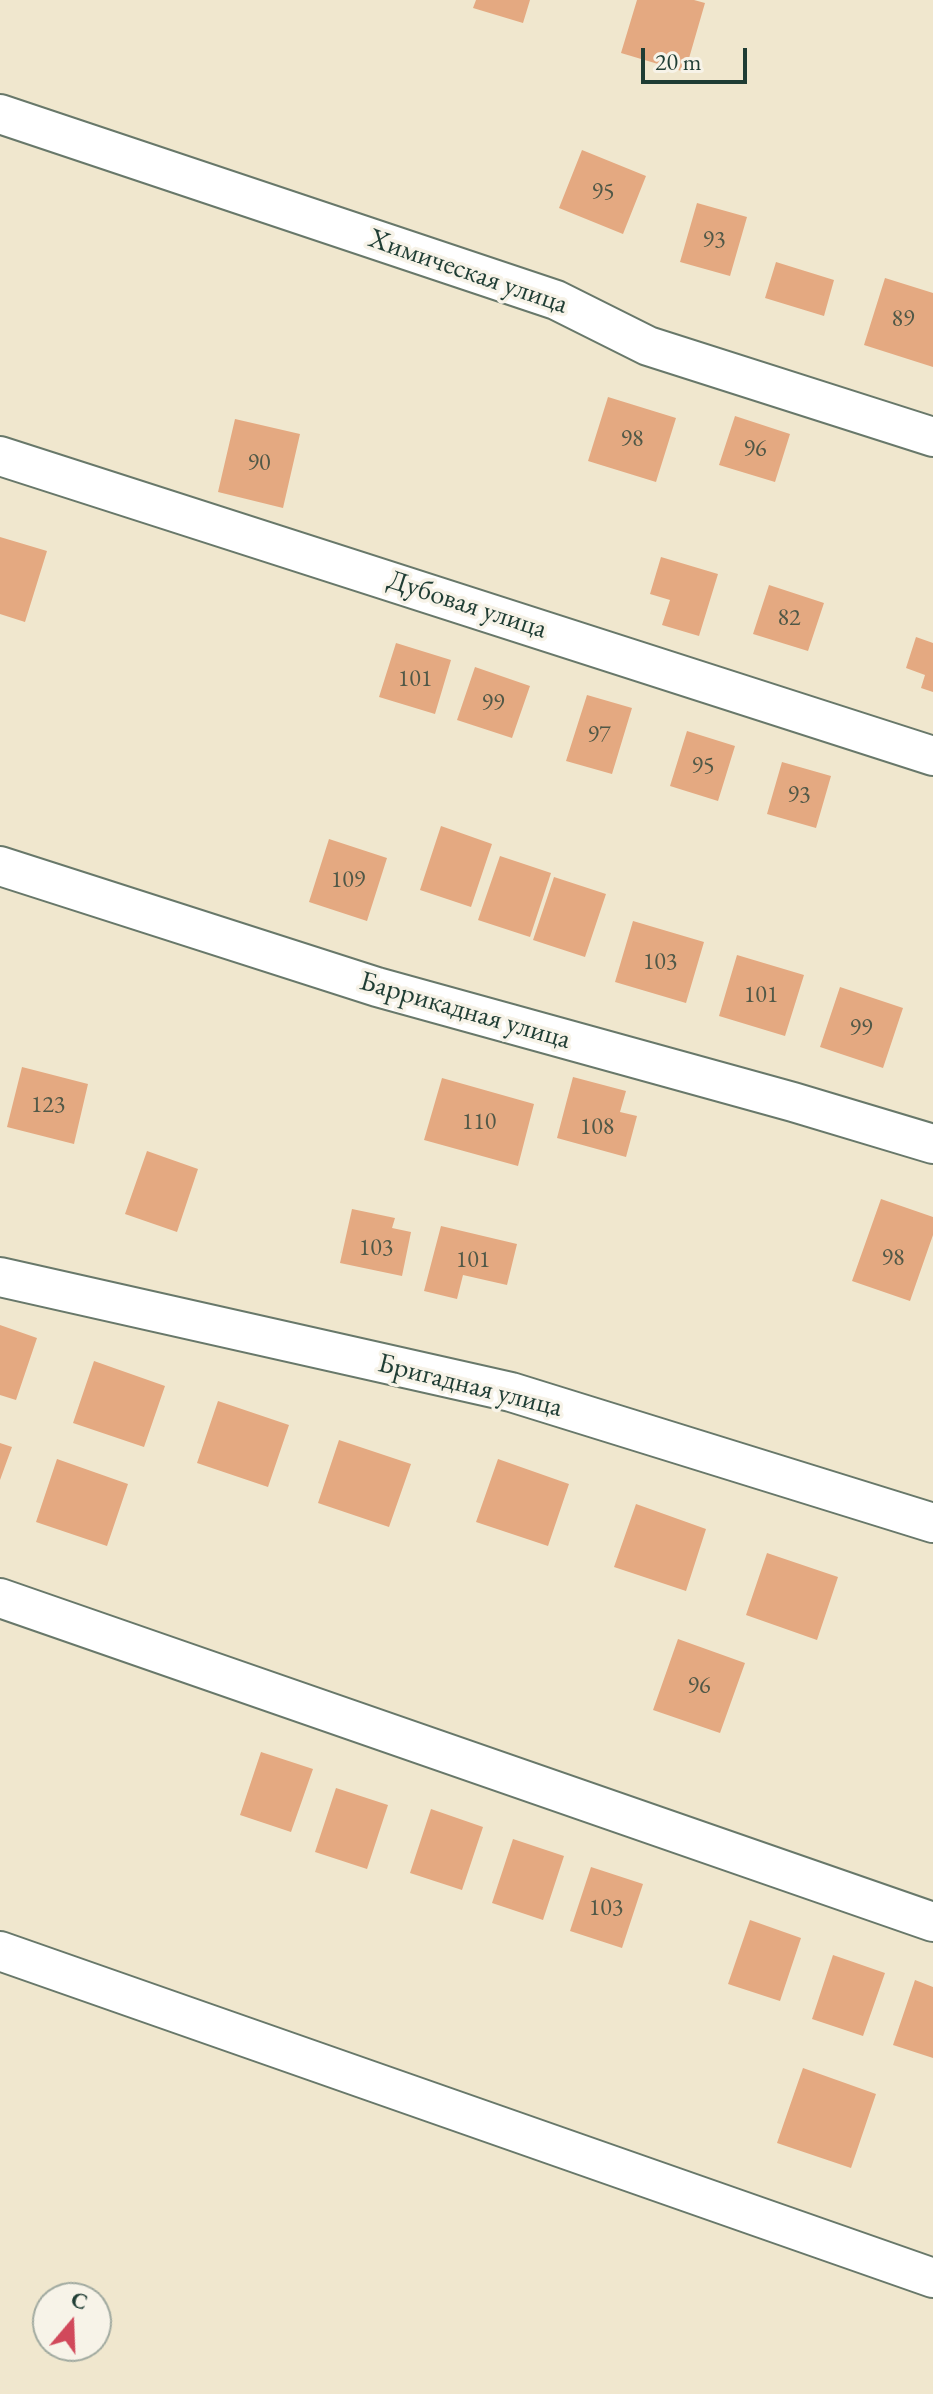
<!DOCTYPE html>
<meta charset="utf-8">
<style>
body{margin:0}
#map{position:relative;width:933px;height:2394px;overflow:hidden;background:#f0e7ce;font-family:"EB Garamond",serif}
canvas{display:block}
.north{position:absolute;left:32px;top:2282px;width:80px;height:80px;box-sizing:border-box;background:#f7f3e8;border:2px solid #a1aaa0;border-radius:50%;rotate:19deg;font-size:22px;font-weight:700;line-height:32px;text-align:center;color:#1f3d34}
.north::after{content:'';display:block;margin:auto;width:28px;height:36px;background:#d1495b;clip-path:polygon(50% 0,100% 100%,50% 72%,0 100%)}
.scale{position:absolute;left:641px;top:48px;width:106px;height:36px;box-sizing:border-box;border:4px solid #1f3d34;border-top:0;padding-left:10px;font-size:24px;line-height:28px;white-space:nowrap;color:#1f3d34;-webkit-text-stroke:6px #f7f3e8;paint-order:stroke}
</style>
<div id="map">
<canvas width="933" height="2394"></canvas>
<div class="north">С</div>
<div class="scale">20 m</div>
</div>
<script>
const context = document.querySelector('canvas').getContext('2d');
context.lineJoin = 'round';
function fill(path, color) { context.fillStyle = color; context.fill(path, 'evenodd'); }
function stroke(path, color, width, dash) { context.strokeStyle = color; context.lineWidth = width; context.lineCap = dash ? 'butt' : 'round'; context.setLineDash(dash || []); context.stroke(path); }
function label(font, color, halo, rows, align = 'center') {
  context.font = font + ' "EB Garamond",serif'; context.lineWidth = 7; context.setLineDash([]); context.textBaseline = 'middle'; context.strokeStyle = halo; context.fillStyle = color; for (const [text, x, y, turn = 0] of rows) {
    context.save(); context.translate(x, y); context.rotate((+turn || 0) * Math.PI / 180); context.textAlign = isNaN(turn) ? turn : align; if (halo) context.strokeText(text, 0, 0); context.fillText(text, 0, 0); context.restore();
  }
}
const building = new Path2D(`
 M476,0H530L523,23L473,8Z
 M637,0H694L705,3L685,72L621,53Z
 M582,150L646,176L623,234L559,208Z
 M697,203L747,217L730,276L680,262Z
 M776,262L834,280L824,316L765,298Z
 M885,278L933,293V367L864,345Z
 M608,397L676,418L656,482L588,461Z
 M735,416L790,434L775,482L719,465Z
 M235,419L300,434L283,508L218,492Z
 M0,537L47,551L25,622L0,614Z
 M661,557L718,574L699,636L662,625L670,600L650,594Z
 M769,585L824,603L808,651L753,634Z
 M916,637L933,643V692L921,688L925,675L906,668Z
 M396,643L451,660L435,714L379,697Z
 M475,667L530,686L512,738L457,720Z
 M587,695L632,708L612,774L566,761Z
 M687,731L735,746L718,801L670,786Z
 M782,762L831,776L816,828L767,814Z
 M441,826L492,844L471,907L420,890Z
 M329,839L387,858L367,921L309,902Z
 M500,856L551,873L530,937L478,920Z
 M554,877L606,894L585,957L533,940Z
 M633,921L704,942L686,1003L615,982Z
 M737,955L804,975L785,1036L719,1016Z
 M840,987L903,1008L883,1068L820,1047Z
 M22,1067L88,1084L74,1144L7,1127Z
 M573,1077L626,1091L620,1112L637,1116L626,1157L557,1138Z
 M442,1078L534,1104L518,1166L424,1140Z
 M147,1151L198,1169L177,1232L125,1214Z
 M881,1199L933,1217V1235L910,1301L852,1281Z
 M352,1209L395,1218L392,1228L411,1232L402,1276L340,1263Z
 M441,1226L517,1244L507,1285L463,1275L457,1299L424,1291Z
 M0,1325L37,1338L16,1400L0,1395Z
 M94,1361L165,1386L144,1447L73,1423Z
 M218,1401L289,1425L268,1487L197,1463Z
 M339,1440L411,1464L389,1527L318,1503Z
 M0,1443L12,1447L0,1480Z
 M57,1459L128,1484L107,1546L36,1522Z
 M498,1459L569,1484L548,1546L476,1522Z
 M636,1504L706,1529L686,1591L614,1567Z
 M767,1553L838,1577L817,1640L746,1615Z
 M678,1639L745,1663L720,1733L653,1710Z
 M261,1752L313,1769L291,1832L240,1815Z
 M336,1788L388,1805L367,1869L315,1852Z
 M431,1809L483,1827L462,1890L410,1873Z
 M513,1839L564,1856L543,1920L492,1903Z
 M591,1867L643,1884L622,1948L570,1931Z
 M750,1920L801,1938L780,2001L728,1984Z
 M833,1955L885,1973L863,2036L812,2019Z
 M915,1980L933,1987V2058L893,2045Z
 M803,2068L876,2094L851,2168L777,2143Z`);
const minor = new Path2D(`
 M0,114L556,300L648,346L933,437
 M0,456L933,756
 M0,866L377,987L793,1102L933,1144
 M0,1277L511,1392L933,1523
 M0,1598L933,1922
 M0,1951L933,2278`);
const numberNames = [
 ["95",603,192],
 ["93",714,240],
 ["89",903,319],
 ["98",632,439],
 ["96",755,449],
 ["90",259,463],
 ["82",789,618],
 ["101",415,679],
 ["99",493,703],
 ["97",599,735],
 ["95",703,766],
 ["93",799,795],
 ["109",348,880],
 ["103",660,962],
 ["101",761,995],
 ["99",861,1028],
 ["123",48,1105],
 ["110",479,1122],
 ["108",597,1127],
 ["103",376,1248],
 ["98",893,1258],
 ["101",473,1260],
 ["96",699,1686],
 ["103",606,1908]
];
const streetNames = [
 ["Химическая улица",468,272,19],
 ["Дубовая улица",467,605,18],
 ["Баррикадная улица",465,1011,16],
 ["Бригадная улица",470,1386,14]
];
fill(building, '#e4a981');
stroke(minor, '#68786a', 42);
stroke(minor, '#fff', 38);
label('24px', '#505847', null, numberNames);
label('28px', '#1f3d34', '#f7f3e8', streetNames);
</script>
